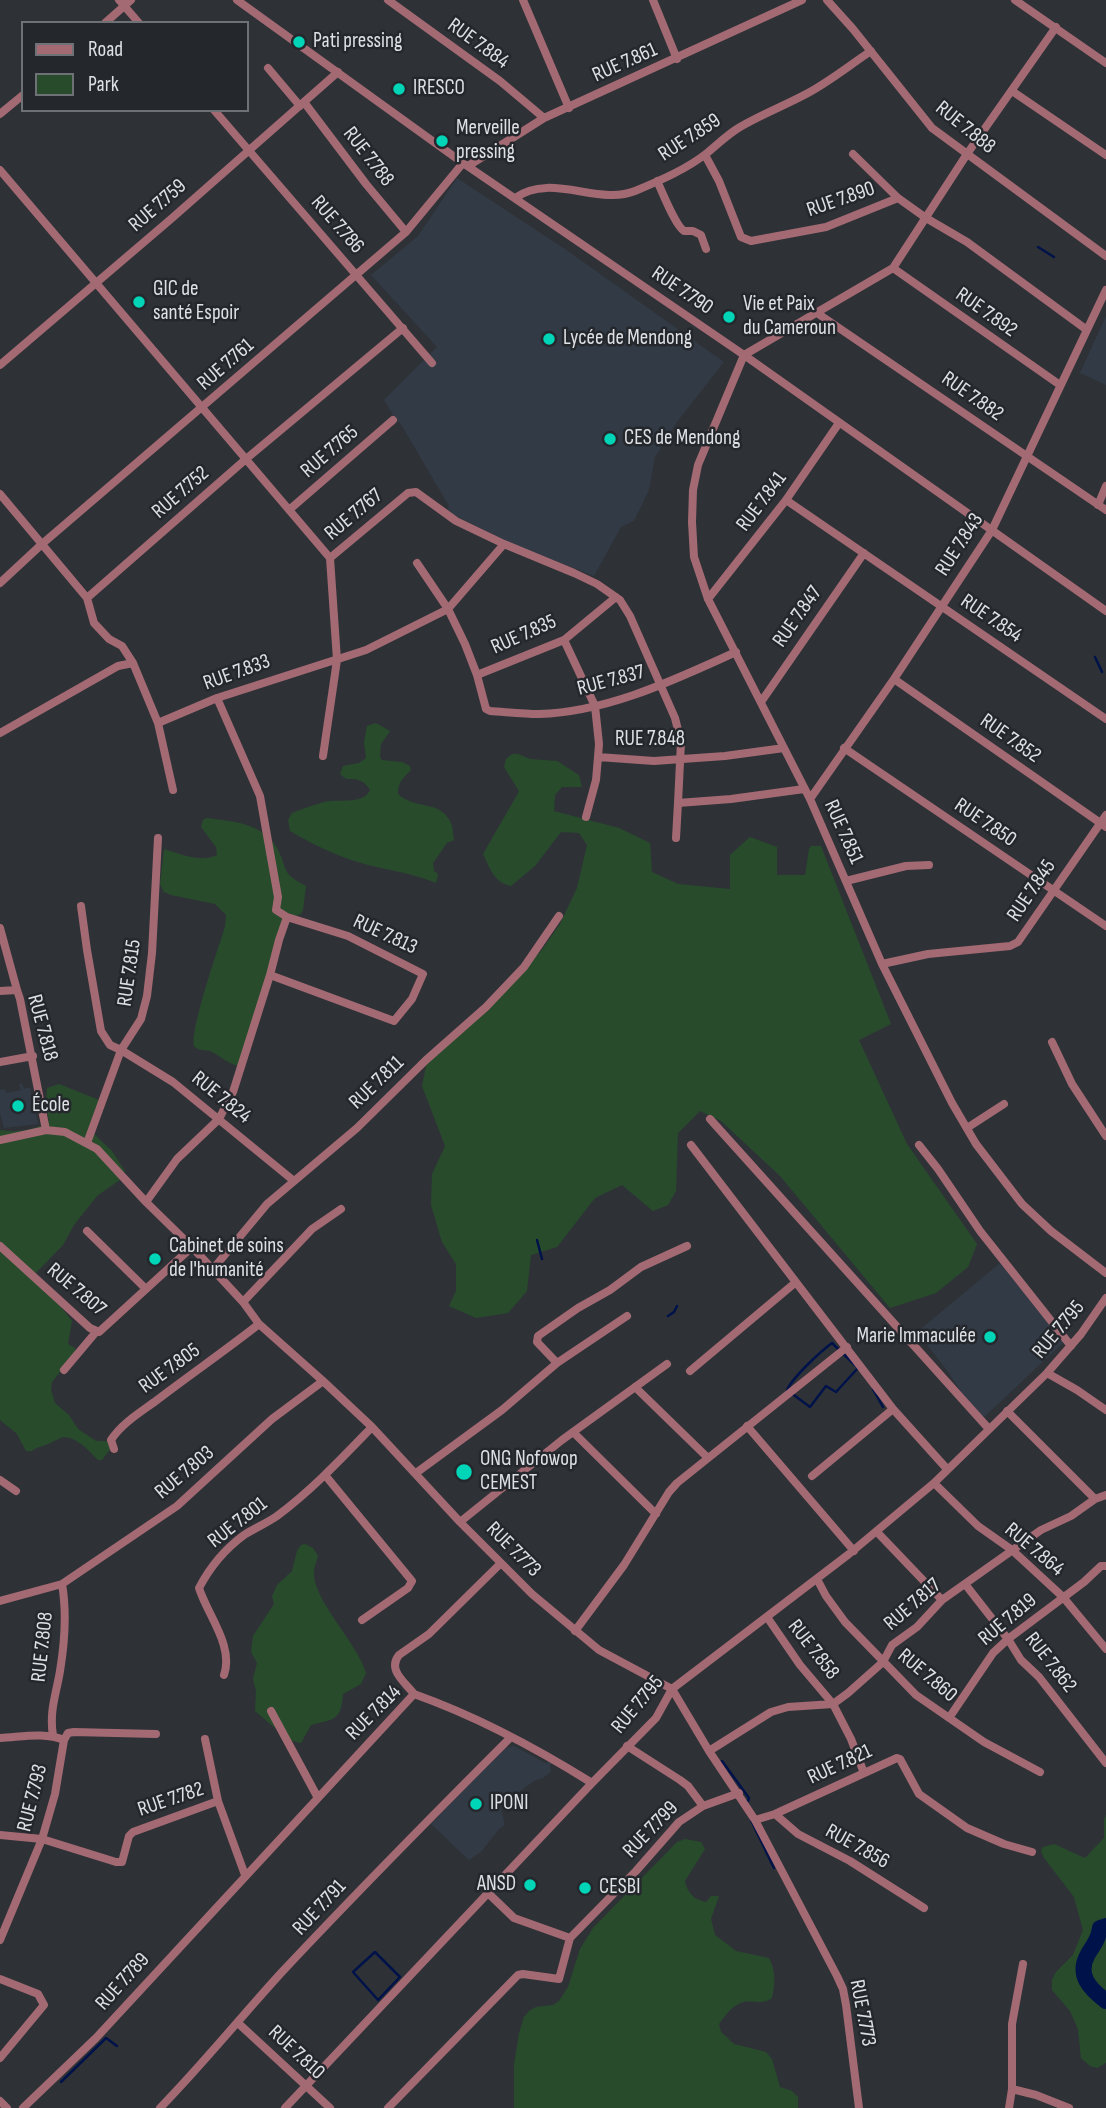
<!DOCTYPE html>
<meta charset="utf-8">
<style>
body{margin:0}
#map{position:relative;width:1106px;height:2108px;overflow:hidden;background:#2e3237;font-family:"Sofia Sans Condensed",sans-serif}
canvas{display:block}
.legend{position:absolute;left:21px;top:21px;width:228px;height:91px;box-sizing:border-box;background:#24282d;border:2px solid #6e7276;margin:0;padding:9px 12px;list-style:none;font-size:21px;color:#dee0e4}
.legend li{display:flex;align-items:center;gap:14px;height:35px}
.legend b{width:35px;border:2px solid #6e7276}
</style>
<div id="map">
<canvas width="1106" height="2108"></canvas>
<ul class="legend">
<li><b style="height:9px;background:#a46a73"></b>Road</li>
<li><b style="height:19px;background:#284b2c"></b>Park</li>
</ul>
</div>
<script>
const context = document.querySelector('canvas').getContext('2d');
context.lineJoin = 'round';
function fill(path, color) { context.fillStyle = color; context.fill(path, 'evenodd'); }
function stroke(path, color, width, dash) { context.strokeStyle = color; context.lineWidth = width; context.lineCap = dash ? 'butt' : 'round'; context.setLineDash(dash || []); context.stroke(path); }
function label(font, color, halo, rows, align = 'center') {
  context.font = font + ' "Sofia Sans Condensed",sans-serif'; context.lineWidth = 5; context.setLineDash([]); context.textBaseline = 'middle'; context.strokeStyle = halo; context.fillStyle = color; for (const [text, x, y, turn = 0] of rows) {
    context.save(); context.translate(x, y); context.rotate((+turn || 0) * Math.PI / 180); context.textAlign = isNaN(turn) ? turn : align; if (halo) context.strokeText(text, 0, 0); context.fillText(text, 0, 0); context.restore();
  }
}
const built = new Path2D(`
 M457,178L565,249L724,362L677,422L655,457L649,490L634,521L621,527L594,576L517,546L447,512L449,506L402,426L394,416L384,400L437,347L371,275L418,236Z
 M1106,316V385L1080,373Z
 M22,1083L24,1089L30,1087L38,1124L4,1128L0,1113V1090L5,1089L6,1093L21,1090L19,1084Z
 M1000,1263L1064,1342L982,1419L965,1398L949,1373L917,1332Z
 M514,1746L545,1763L553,1761L550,1766L551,1772L543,1778L534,1781L500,1806L505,1825L499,1829L481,1852L469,1860L431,1824L502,1748Z`);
const green = new Path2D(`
 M376,723L390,731L381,744L380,757L382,760L402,762L410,766L411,770C403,778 398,782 398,794C414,810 440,799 451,823C453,827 453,835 454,840L447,843L433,863L434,871L438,874L436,883C415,874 393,871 372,866C343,859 315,846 290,831L288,820L292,813C302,809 313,805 324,802C337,798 363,806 370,790C363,779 358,779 346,779L340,774L343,766L359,763L366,758L364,742L367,726Z
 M512,754H518L530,759L557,761L579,775L582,787H562L555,795L554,811L619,828L650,843L652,872L678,884L730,889V855L750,837L777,847V875H805L809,849L811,846H821L891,1024L859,1040L907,1144L977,1244L968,1267L936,1293L890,1308L780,1176L721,1121L700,1111L678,1133L676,1191L668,1205L653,1211L622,1185L595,1198L557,1247L531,1255L527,1291L508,1313L476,1318L449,1306L456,1291V1264L442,1242L431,1205L432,1174L445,1146L422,1086L427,1061L478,1017L541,951L560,924L577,888L587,845L579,833L561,832L535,866L511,886C494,883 490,868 483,854L517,795L519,791L504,767L506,759Z
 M206,818C231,821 263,823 277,848C289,870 279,872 306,886L303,910L301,914L293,917L279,938L239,1066C228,1064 221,1056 210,1051C206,1050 199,1051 195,1047C187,1038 220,943 225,927L226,915L215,904L171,895L164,892L160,884L164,849C181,854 200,863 217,855L216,847L201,827L203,820Z
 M59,1084L99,1100L89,1127L97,1137L112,1151L125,1171L121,1179L97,1196L74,1225L63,1245L31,1278L54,1298L72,1321L68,1344L75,1348V1353L52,1382L51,1390L55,1403L69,1415L78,1429L96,1441H109L112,1447L102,1460H98C90,1452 77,1437 64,1437C58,1438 53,1442 48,1444C41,1447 37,1447 32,1451H26L17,1434L0,1420V1130C15,1133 36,1130 49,1121L46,1104L47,1088Z
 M305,1544L313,1548L318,1556C317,1561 314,1566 314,1571C311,1598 359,1645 366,1673L361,1684L343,1694C341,1722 333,1719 311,1725L301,1743L289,1740L255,1711L256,1691L253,1679L257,1663L251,1652L253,1636L274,1604L272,1596L277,1585L292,1571L297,1551L301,1545Z
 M1106,1815V2063L1097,2068L1090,2066L1081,2058L1078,2029L1070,2011L1052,1990V1980L1056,1972L1073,1955L1083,1930L1074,1897L1044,1858L1041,1851L1043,1847L1054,1844L1085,1858L1104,1838V1819Z
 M685,1839L701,1842L705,1849L685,1881C687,1893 695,1900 706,1902L711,1896H719L711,1919L715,1935L736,1951L769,1958C776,1971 775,1984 772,1998C762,2005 755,2000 744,2002C733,2004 725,2016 719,2024L721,2032L734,2044L766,2052L772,2059L780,2087L792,2091L798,2097V2108H514V2065L519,2033L524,2017L529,2011L536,2007L553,2005L559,2001L568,1987L580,1949L593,1928L677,1842Z`);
const stream = new Path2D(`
 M1038,247L1054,257
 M1095,657L1102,672
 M537,1240L542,1259
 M668,1316L674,1312L677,1306
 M857,1367L832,1343C820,1352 793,1377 787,1390L810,1407L826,1386L836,1392L858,1368
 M873,1389L883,1407
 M722,1761L749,1798L748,1801
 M751,1820L774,1868
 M375,1952L400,1977L378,2000L353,1972Z
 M61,2082L106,2038L117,2046`);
const river = new Path2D(`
 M1106,1926L1100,1928C1098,1940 1094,1944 1088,1954C1076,1975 1090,1989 1106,2001`);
const minor = new Path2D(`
 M119,0L139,23
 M237,0L463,163L744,355L1106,611
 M388,0L500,81L544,118
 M523,0L569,108
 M653,0L677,59
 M827,0L853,29L932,128L1106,256
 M1015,0L1106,63
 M105,23L131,0
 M1056,27L967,154L893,268L744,355L698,465L693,490L692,522L694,557L708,599L810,799L882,964L952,1103L976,1144L1022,1204L1051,1231L1106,1273
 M268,68L300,106
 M1012,91L1106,155
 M304,102L366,184L406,232
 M214,110L432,363
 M0,114L23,95
 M853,154L898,198
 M705,155L719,181L741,237L751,241L826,227L898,198L926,218L967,242L1087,330
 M468,166L544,118L802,0
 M0,170L330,558
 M657,181C663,193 675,225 684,231H693L701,235L706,249
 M515,198C551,172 598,206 635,191C659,181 687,169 707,153C718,144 728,134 740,127C762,114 786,105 808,93C830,81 850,65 871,51
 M893,268L1060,385
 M817,313L1106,510
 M0,365L171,219L338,72
 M0,494L87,598L94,623L109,639L122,646L133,663
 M786,500L1106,719
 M1098,505L1106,486
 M289,510L393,420
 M330,558L408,493L416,492L456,521L504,544L574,573L597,584L620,600L630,616L675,718L681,742L678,803L731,799L804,789
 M417,563L448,609L465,644L477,675L486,709L490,711C506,712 523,714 539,714C608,712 674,680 736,652
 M0,583L42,544L406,232L463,163
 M87,598L246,459L403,328
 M708,599L786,500L839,423
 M564,640L595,706L599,744L598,757L654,761L725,756L784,748
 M477,675L564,640L616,597
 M894,679L1106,827
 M217,698L260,796L278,897L276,910L287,917
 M761,702L864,553
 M158,723L173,790
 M0,733L118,666L133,663L158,723L217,698L366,650L448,609L504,544
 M844,748L1106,926
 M323,756L337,660L330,558
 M810,799L894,679L992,530L1106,290
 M586,817L596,780L598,757
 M676,838L678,803
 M846,881L906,866L929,865
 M81,906L87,950L101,1031L110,1045L121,1050L173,1082L294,1181
 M0,928L17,990
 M882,964L928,954L1010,946L1018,942L1106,815
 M0,991L17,990L20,999L46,1130
 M1052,1042L1072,1084L1106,1136
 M0,1062L33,1056
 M710,1119L989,1429
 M967,1128L1004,1104
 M0,1140L46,1130L65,1132L97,1149L146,1202L192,1247L243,1302L259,1324L323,1381L372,1427L460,1522L532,1594L599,1650L672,1689L709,1751L755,1820L837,1976L843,1989L846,2005L859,2108
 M87,1143L121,1050L141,1019L147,996L152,953L158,838
 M691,1145L893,1409L947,1469
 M919,1145L938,1169L980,1231L1071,1346
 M146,1202L177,1159L219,1119L233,1092L270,975L394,1021L412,999L423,974L348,936L287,917L279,940L270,975
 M87,1231L146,1289
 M0,1246L90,1328L99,1332L192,1247
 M213,1269L267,1204L357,1128L426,1060L486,1007L524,967L559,916
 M243,1302L312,1229L341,1209
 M557,1363L537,1342L538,1336L578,1308L610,1290L641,1267L687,1246
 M64,1370L96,1332
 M690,1371L796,1282
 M1047,1373L1077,1390L1106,1410
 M635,1387L708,1458
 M1007,1411L1095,1499
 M747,1426L854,1551
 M573,1432L656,1514
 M114,1449L111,1440C122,1423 141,1412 157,1400C191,1374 226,1350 259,1324
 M416,1473L502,1410L557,1363L627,1316
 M325,1475L412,1581L408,1588L362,1620
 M812,1476L893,1409
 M0,1480L16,1491
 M934,1483L978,1526L1012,1550L1063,1597L1106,1649
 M460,1522L562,1440L667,1364
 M877,1532L942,1600
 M817,1579L826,1596L845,1622L916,1695L984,1742L1040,1772
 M62,1584L177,1506L272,1419L323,1381
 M965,1584L1008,1639L1021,1660L1039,1677L1106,1763
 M0,1601L62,1584C67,1613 65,1641 60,1671C56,1695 49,1711 53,1736
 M767,1617L800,1665L833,1704L851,1739L864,1773
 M575,1631L624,1565L669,1492L677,1483L847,1347
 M224,1675C234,1646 208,1616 199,1588C210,1567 225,1549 244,1535C255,1528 267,1523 277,1516C312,1490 342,1458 372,1427
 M414,1694C405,1682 387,1670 399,1655L429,1634L501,1563
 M271,1711L318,1798L414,1694C476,1716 536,1748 592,1783
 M949,1718L993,1653L1008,1639L1084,1582L1101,1566H1106
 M0,1738C22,1737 44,1732 64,1740L68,1733L74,1732L156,1734
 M205,1739L218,1801
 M709,1751L771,1712L788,1707L833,1704L848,1693L883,1662L892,1645L917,1627L942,1600L1041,1530L1071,1516L1095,1499L1106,1495
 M703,1806L739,1793
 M775,1814L798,1834L850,1861L924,1908
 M755,1820L775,1814L897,1758L900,1759L919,1794L967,1828L1004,1844L1032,1852
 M0,1835L42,1839L116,1862H122L129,1836L133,1832L218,1801L245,1875
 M488,1893L514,1918L570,1938
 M0,1940L42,1839L55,1794L64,1740
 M0,1979L38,1994L44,2005L0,2058
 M238,2023L330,2108
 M1012,2089V2024L1023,1964
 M0,2101L7,2108
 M23,2108L96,2038L318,1798
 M160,2108C202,2065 240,2018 281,1973C356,1893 433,1815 511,1737
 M285,2108L592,1783L656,1718L672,1689L849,1554L934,1483L1047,1373L1081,1334L1106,1298
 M388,2108L518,1975L523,1974L559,1979L570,1938L636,1871L679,1822L703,1806L688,1786L680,1780L627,1746
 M1009,2108L1012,2089L1036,2095L1069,2108`);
const markers = [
 [299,42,7,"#00d5b7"],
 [399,89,7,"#00d5b7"],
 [442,141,7,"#00d5b7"],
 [139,302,7,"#00d5b7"],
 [729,317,7,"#00d5b7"],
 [549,339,7,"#00d5b7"],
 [610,439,7,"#00d5b7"],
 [18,1106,7,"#00d5b7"],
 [155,1259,7,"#00d5b7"],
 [990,1337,7,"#00d5b7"],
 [464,1472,9,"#00d5b7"],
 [476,1804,7,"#00d5b7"],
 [530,1885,7,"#00d5b7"],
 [585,1888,7,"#00d5b7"]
];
const poiNames = [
 ["Pati pressing",313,42],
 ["IRESCO",413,89],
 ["Merveille",456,129],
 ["pressing",456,153],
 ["GIC de",153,290],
 ["santé Espoir",153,314],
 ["Vie et Paix",743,305],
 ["du Cameroun",743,329],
 ["Lycée de Mendong",563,339],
 ["CES de Mendong",624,439],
 ["École",32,1106],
 ["Cabinet de soins",169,1247],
 ["de l'humanité",169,1271],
 ["Marie Immaculée",976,1337,"right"],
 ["ONG Nofowop",480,1460],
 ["CEMEST",480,1484],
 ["IPONI",490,1804],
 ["ANSD",516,1885,"right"],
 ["CESBI",599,1888]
];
const streetNames = [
 ["RUE 7.884",478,44,36],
 ["RUE 7.861",625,63,-24],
 ["RUE 7.888",965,128,39],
 ["RUE 7.859",690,138,-33],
 ["RUE 7.788",368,157,52],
 ["RUE 7.890",841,200,-19],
 ["RUE 7.759",158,206,-41],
 ["RUE 7.786",337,225,49],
 ["RUE 7.790",682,291,34],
 ["RUE 7.892",986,313,35],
 ["RUE 7.761",226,365,-41],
 ["RUE 7.882",972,397,35],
 ["RUE 7.765",330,452,-41],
 ["RUE 7.752",181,493,-41],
 ["RUE 7.841",762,502,-53],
 ["RUE 7.767",354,515,-40],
 ["RUE 7.843",960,545,-57],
 ["RUE 7.847",798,617,-55],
 ["RUE 7.854",991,619,34],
 ["RUE 7.835",524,635,-24],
 ["RUE 7.833",237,673,-20],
 ["RUE 7.837",611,681,-15],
 ["RUE 7.852",1010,739,35],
 ["RUE 7.848",650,740],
 ["RUE 7.850",985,823,34],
 ["RUE 7.851",843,832,66],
 ["RUE 7.845",1032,891,-56],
 ["RUE 7.813",385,935,25],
 ["RUE 7.815",130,973,-82],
 ["RUE 7.818",42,1028,75],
 ["RUE 7.811",377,1083,-44],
 ["RUE 7.824",221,1098,39],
 ["RUE 7.807",76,1290,40],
 ["RUE 7.795",1059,1330,-50],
 ["RUE 7.805",170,1369,-36],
 ["RUE 7.803",185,1473,-40],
 ["RUE 7.801",238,1523,-38],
 ["RUE 7.773",513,1550,45],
 ["RUE 7.864",1034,1550,40],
 ["RUE 7.817",913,1605,-41],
 ["RUE 7.819",1008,1620,-40],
 ["RUE 7.808",43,1647,-84],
 ["RUE 7.858",813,1650,52],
 ["RUE 7.862",1050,1663,52],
 ["RUE 7.860",927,1676,40],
 ["RUE 7.795",638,1705,-50],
 ["RUE 7.814",374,1713,-45],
 ["RUE 7.821",840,1765,-25],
 ["RUE 7.793",33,1798,-76],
 ["RUE 7.782",171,1800,-19],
 ["RUE 7.799",651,1830,-46],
 ["RUE 7.856",857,1847,29],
 ["RUE 7.791",320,1908,-47],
 ["RUE 7.789",123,1982,-48],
 ["RUE 7.773",862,2013,79],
 ["RUE 7.810",296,2053,43]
];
fill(built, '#323a45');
fill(green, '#284b2c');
stroke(stream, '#00124a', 2.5);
stroke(river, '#00124a', 16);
stroke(minor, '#a46a73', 8);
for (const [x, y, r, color] of markers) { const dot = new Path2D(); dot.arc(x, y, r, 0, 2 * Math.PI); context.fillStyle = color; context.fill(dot); stroke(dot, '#24282d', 2.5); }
label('21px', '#dee0e4', '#24282d', poiNames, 'left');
label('21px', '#dee0e4', '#24282d', streetNames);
</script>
